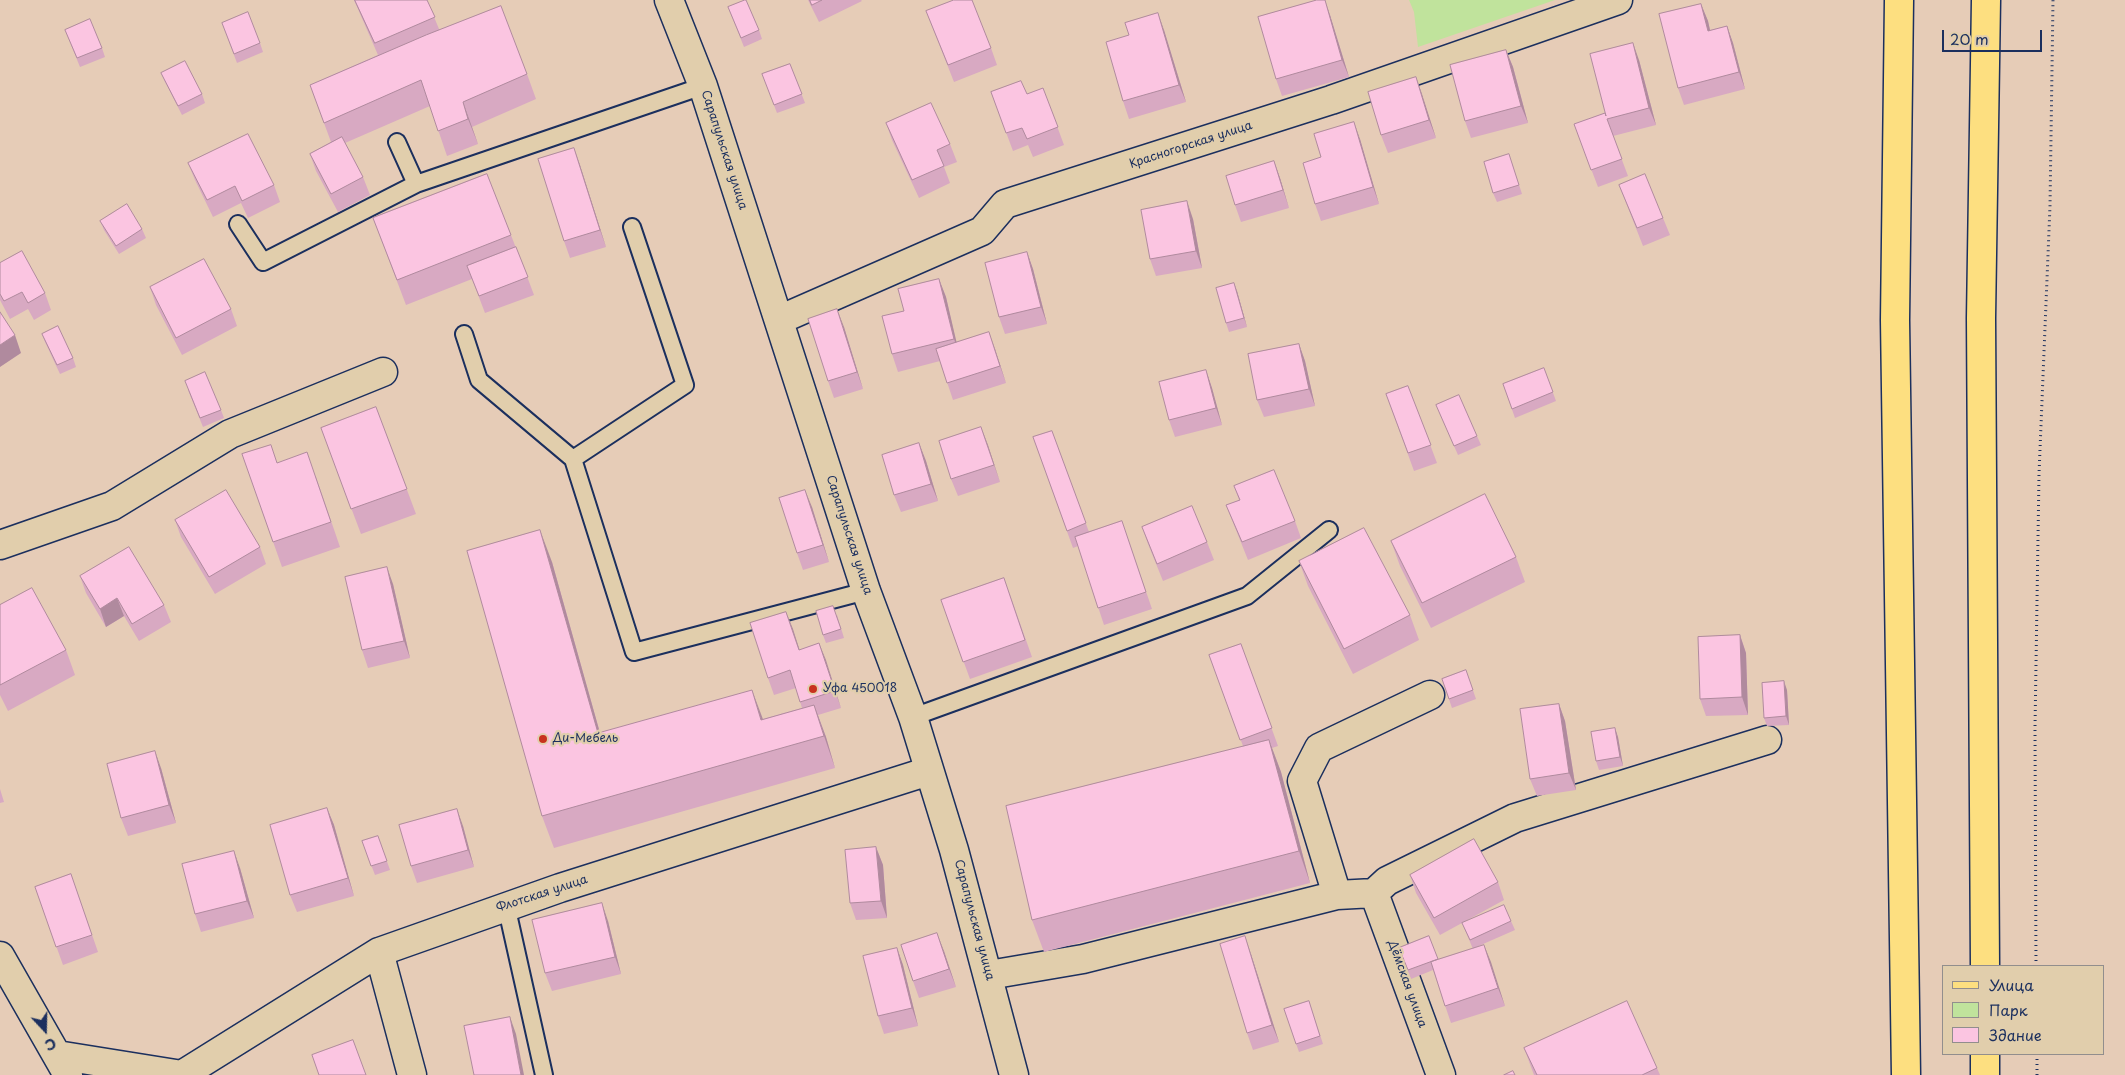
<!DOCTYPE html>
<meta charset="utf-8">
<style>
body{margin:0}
#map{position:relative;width:2125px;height:1075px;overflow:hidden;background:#e6ccb7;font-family:"Playpen Sans",sans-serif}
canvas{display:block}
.legend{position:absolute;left:1942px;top:965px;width:162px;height:90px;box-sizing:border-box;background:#e1ceac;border:1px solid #928e8d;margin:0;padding:6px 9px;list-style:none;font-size:15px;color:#1b2f5e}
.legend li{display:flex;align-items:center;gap:10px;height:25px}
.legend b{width:25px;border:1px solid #928e8d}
.north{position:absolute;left:20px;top:1005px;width:50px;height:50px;-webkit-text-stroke:4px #e1ceac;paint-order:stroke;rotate:159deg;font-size:14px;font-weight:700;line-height:20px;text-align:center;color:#1b2f5e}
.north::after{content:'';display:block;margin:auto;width:18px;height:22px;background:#1b2f5e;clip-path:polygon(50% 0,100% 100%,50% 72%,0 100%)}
.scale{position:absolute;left:1942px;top:30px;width:100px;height:22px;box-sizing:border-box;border:2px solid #1b2f5e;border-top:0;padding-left:6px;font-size:15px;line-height:18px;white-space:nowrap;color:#1b2f5e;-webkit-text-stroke:4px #e1ceac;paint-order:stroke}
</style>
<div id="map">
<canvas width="2125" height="1075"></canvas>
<ul class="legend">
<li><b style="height:6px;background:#fddf80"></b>Улица</li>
<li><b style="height:14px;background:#c0e39c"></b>Парк</li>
<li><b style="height:14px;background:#fbc5e1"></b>Здание</li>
</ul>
<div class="north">С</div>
<div class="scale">20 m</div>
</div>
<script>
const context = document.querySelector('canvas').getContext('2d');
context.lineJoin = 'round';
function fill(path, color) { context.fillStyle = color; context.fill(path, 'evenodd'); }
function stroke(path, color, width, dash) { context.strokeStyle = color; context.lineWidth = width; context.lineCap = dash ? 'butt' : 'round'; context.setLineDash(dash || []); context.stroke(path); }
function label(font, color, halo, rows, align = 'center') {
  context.font = font + ' "Playpen Sans",sans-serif'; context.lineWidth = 4.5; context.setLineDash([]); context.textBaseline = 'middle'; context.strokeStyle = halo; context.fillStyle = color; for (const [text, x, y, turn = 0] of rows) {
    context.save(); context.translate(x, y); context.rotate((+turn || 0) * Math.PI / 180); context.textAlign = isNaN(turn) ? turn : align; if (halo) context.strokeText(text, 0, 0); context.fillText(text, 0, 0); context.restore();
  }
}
const green = new Path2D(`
 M1409,0H1555L1418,47L1414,12Z`);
const path = new Path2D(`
 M2036,966L2035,728L2039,474L2050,206L2053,0
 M2037,1054V1075`);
const service = new Path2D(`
 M397,142L416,184L703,86
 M238,224L263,262L416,184
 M464,334L479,380L573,459L634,652L866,591
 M573,459L685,385L632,227
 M913,717L1247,596L1329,530
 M506,905L544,1075`);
const minor = new Path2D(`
 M669,0L703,86L866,591L913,717L954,850L1014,1075
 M779,320L982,231L1005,204L1331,100L1618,0
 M0,545L112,506L230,434L383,372
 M1374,893L1441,1075
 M1337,895L1302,781L1319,748L1430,695
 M379,952L412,1075
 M0,956L68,1075
 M989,975L1083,959L1337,895L1374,893L1387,881L1515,818L1767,740
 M57,1055L182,1075
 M182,1075L379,952L560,888L929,771`);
const primary = new Path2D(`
 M1899,0L1895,320L1906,1075
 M1985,966L1981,318L1986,0
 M1985,1054V1075`);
const wall = new Path2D(`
 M354,0H427L439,29L527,74L536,99L472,127L478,144L447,156L430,106L345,143L363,177L370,195L338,212L316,171L310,154L331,142L310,85L378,55Z
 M808,0H861L862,1L819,22Z
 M1701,4L1708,21L1710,30L1727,26L1733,43L1745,89L1684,105L1678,88Z
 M728,7L759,30L762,39L744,47Z
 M926,11L991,48L997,65L954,82Z
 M1330,15L1349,77L1282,96L1276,79Z
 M222,23L260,43L263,52L237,63Z
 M65,30L102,48L105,57L80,67Z
 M1164,30L1186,102L1129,119L1123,101Z
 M1506,50L1513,67L1528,123L1471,138L1465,121Z
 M1639,60L1656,125L1613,136L1628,176L1598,187L1574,124L1605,113Z
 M790,64L805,103L777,113L762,74Z
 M161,73L202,94L205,103L182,115L165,82Z
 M1416,77L1436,138L1388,153L1381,135Z
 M1043,88L1064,145L1033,157L1028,145L1013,151L991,92L1027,94Z
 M886,123L950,144L957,162L944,167L950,183L919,198L892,140Z
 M1360,139L1379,204L1321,221L1315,204Z
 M574,148L606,247L570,258L564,241Z
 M1274,161L1280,178L1289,208L1241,222L1235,205Z
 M188,163L274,185L280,202L248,218L241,203L213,217L195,180Z
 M1512,163L1522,194L1497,202L1493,193Z
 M487,174L516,248V247L534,295L485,313L472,279L406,305L373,218Z
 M1619,185L1663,218L1670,235L1643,246Z
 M1193,219L1202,268L1156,276L1150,259Z
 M100,221L142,229L146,238L119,254L104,230Z
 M1027,252L1033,269L1047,324L1005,334L999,317Z
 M0,263L45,293L51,310L34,320L28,309L10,319L0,300Z
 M939,279L946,297L956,342L995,349L1006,383L953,400L940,361L898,372L892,354L904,311Z
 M150,287L231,309L237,326L182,355L156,305Z
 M1237,291L1247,327L1229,332L1226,323Z
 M844,327L863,389L834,398L828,381Z
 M42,334L73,358L76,367L60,374L45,342Z
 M1299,344L1305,361L1315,406L1264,417L1257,400Z
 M1544,368L1556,401L1515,418L1503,384Z
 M1206,370L1212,388L1222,425L1175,437L1169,420Z
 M1408,386L1437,463L1414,471L1386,394Z
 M188,390L221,410L224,418L203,427Z
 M1436,405L1477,436L1481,445L1458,455Z
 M376,407L416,514L361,534L321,428Z
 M981,427L1000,482L958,496L951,479Z
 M1052,431L1089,532L1122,521L1152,609L1104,625L1078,546L1073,548L1033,437Z
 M919,443L926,461L938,501L901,512L894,495Z
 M242,454L277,463L316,477L340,547L282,567Z
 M1234,486L1295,521L1301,538L1248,560L1226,505L1239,500Z
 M812,507L829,562L803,570L797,553Z
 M175,520L260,547L266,564L215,594L181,537Z
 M1142,527L1207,542L1214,560L1163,581L1148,544Z
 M1391,541L1516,557L1525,582L1431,628L1400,566Z
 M1299,561L1410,615L1419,640L1353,674L1308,586Z
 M552,562L600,733L763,719L802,708L796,688L774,695L768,678L786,612L799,650L819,643L841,708L818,715L826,737L835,768L554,848L542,816Z
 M80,576L164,605L171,622L139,641L124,616L106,627L86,593Z
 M1004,578L1032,657L970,679L941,600Z
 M393,584L410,658L368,668L362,650Z
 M0,605L66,650L75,675L8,711L0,695Z
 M837,615L844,638L826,643L823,635Z
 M1740,635L1746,653L1748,715L1706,716L1700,699Z
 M1241,644L1278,746L1272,748L1281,772L1310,883L1044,952L1032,920L1243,746L1209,655Z
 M1466,670L1476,699L1452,708L1442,679Z
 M1787,690L1789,725L1767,726L1764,718Z
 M1559,704L1565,721L1576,790L1537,796L1530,779Z
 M1615,728L1618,737L1623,766L1599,770L1596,761Z
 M161,768L176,823L128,836L121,818Z
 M0,789L4,802L0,803Z
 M327,808L334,825L354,896L297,912L290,895Z
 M463,826L474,867L417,883L411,866Z
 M378,836L390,870L375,875L362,841Z
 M876,847L883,865L887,918L856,920L850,903Z
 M240,868L254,918L201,932L195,914Z
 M71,874L98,952L63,965L35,887Z
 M1410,875L1498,882L1504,900L1440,935L1416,893Z
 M608,921L621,974L552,991L545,973Z
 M1511,921L1515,930L1474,948L1484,945L1505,1006L1451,1023L1433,970L1411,979L1399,948L1429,936L1438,960L1473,949L1462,923Z
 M897,948L903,965L918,1026L884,1034L878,1016Z
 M944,951L956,987L919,998L913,981Z
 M1251,954L1279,1042L1253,1050L1247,1033Z
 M1309,1001L1323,1044L1299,1052L1284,1009Z
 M1524,1048L1657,1068L1660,1075H1534Z`);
const shadedWall = new Path2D(`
 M1325,0L1330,15L1349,77L1342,60Z
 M1701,4L1708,21L1714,48L1708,31Z
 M1158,13L1164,30L1186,102L1179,85Z
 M1727,26L1733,43L1745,89L1739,72Z
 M1633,43L1639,60L1656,125L1649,108Z
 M1506,50L1513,67L1528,123L1521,106Z
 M1416,77L1422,94L1436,138L1429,120Z
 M463,102L472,127L478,144L468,119Z
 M1354,122L1360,139L1379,204L1373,187Z
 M574,148L580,165L606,247L600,230Z
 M1274,161L1280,178L1289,208L1283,190Z
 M1187,201L1193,219L1202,268L1196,251Z
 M1027,252L1033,269L1047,324L1041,307Z
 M939,279L946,297L960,357L954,339Z
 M1234,283L1237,291L1247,327L1244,318Z
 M837,309L844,327L863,389L857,372Z
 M989,332L995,349L1006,383L1000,366Z
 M15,335L21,353L0,367V345Z
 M1299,344L1305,361L1315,406L1309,389Z
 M1206,370L1212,388L1222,425L1216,408Z
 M981,427L988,445L1000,482L994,465Z
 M919,443L926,461L938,501L931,484Z
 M805,490L812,507L829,562L823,545Z
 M540,530L552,562L609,765L598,733Z
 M387,567L393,584L410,658L404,641Z
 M117,598L124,616L106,627L100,609Z
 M786,612L793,629L805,667L799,650Z
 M1740,635L1746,653L1748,715L1742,697Z
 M819,643L826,660L841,708L835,691Z
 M1784,681L1787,690L1789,725L1786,716Z
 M752,690L764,722L772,752L761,720Z
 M1559,704L1565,721L1576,790L1569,773Z
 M814,705L826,737L835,768L824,736Z
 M1615,728L1618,737L1623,766L1620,757Z
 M1269,740L1281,772L1310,883L1299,851Z
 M155,751L161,768L176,823L169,805Z
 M327,808L334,825L354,896L348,878Z
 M457,809L463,826L474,867L468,850Z
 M876,847L883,865L887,918L881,901Z
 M234,851L240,868L254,918L247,901Z
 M602,903L608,921L621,974L615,957Z
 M937,933L944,951L956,987L949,969Z
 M1245,936L1251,954L1279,1042L1272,1025Z
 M1484,945L1491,962L1505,1006L1498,988Z
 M897,948L903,965L918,1026L912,1008Z
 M510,1017L516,1034L524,1075H521Z`);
const building = new Path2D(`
 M355,0H427L435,17L375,43Z
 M745,0H746L759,30L741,38L728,7Z
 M810,0H822L812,5Z
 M954,0H972L991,48L948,65L926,11Z
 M1317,0H1325L1342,60L1276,79L1258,17Z
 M1701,4L1708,31L1727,26L1739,72L1678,88L1659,14Z
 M501,6L527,74L463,102L468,119L438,131L421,80L324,123L310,85L426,35Z
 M248,12L260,43L234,54L222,23Z
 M1158,13L1179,85L1123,101L1106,42L1129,35L1125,23Z
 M90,19L102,48L77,58L65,30Z
 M1633,43L1649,108L1607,119L1622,159L1591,170L1574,124L1605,113L1606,116L1590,54Z
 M1506,50L1521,106L1465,121L1450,65Z
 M185,61L202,94L178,106L161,73Z
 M790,64L802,94L774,105L762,74Z
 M1416,77L1429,120L1381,135L1368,92Z
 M1021,81L1027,94L1043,88L1058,127L1027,139L1022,128L1006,133L991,92Z
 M931,103L950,144L937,150L944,166L912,180L886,123Z
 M1354,122L1373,187L1315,204L1303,163L1321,157L1314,134Z
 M248,134L274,185L242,201L235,186L207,200L188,163Z
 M342,137L363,177L331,194L310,154Z
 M574,148L600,230L564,241L538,159Z
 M1509,154L1519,185L1493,193L1484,162Z
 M1274,161L1283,190L1235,205L1226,176Z
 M487,174L511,235L397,280L373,218Z
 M1645,174L1663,218L1637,228L1619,185Z
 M1187,201L1196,251L1150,259L1141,210Z
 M127,204L142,229L116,246L100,221Z
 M516,247L528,277L479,296L467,266Z
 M22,251L45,293L28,303L22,292L4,301L0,294V263Z
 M1027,252L1041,307L999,317L985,263Z
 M204,259L231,309L176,338L150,287Z
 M939,279L954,339L892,354L882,316L904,311L898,289Z
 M1234,283L1244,318L1226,323L1216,288Z
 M837,309L857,372L828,381L808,319Z
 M0,312L15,335L0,345Z
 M58,326L73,358L57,365L42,334Z
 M989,332L1000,366L947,383L936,349Z
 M1299,344L1309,389L1257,400L1248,354Z
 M1544,368L1553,392L1512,409L1503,384Z
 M1206,370L1216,408L1169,420L1159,382Z
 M205,372L221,410L200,418L185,381Z
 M1408,386L1431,445L1408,453L1386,394Z
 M1459,395L1477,436L1454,446L1436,405Z
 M376,407L407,489L351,509L321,428Z
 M981,427L994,465L951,479L939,441Z
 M1052,431L1086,523L1067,531L1033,437Z
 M919,443L931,484L894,495L882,455Z
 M271,445L277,463L307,452L331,522L273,542L242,454Z
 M1274,470L1295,521L1242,542L1226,505L1240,500L1234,486Z
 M226,490L260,547L209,577L175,520Z
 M805,490L823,545L797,553L779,498Z
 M1485,494L1516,557L1422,603L1391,541Z
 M1192,506L1207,542L1157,564L1142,527Z
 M1122,521L1146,592L1098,608L1075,537Z
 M1364,528L1410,615L1344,649L1299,561Z
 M540,530L598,733L752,690L761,720L814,705L824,736L542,816L467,551Z
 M129,547L164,605L132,624L117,598L100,609L80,576Z
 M387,567L404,641L362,650L345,577Z
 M1004,578L1025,640L963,662L941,600Z
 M32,588L66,650L0,685V605Z
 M833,606L841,629L823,635L816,611Z
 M786,612L799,650L819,643L835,691L800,702L790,670L768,678L750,623Z
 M1740,635L1742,697L1700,699L1698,637Z
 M1241,644L1272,728L1240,740L1209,655Z
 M1466,670L1473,690L1449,699L1442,679Z
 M1784,681L1786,716L1764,718L1762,683Z
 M1559,704L1569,773L1530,779L1520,709Z
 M1615,728L1620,757L1596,761L1591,732Z
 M1269,740L1299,851L1032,920L1006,806Z
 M155,751L169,805L121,818L107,764Z
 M327,808L348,878L290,895L270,825Z
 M457,809L468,850L411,866L399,825Z
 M378,836L387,861L371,866L362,841Z
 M1474,839L1498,882L1434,918L1410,875Z
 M876,847L881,901L850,903L845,850Z
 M234,851L247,901L195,914L182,864Z
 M71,874L92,935L56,947L35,887Z
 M602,903L615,957L545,973L532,920Z
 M1504,905L1511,921L1470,940L1462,923Z
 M937,933L949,969L913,981L901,945Z
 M1245,936L1272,1025L1247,1033L1220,944Z
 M1429,936L1438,959L1408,970L1399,948Z
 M1484,945L1498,988L1445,1006L1431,962Z
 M897,948L912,1008L878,1016L863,956Z
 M1309,1001L1320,1036L1296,1044L1284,1009Z
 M1627,1001L1657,1068L1642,1075H1537L1524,1048Z
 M510,1017L521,1075H474L464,1026Z
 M353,1040L366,1075H319L312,1055Z
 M1513,1071L1515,1075H1504Z`);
const markers = [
 [813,689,5,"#c8321e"],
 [543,739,5,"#c8321e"]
];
const streetNames = [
 ["Красногорская улица",1191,145,-18],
 ["Сарапульская улица",724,150,72],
 ["Сарапульская улица",849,535,72],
 ["Флотская улица",542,894,-18],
 ["Сарапульская улица",974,920,75],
 ["Дёмская улица",1407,984,70]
];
const poiNames = [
 ["Уфа 450018",823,689],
 ["Ди-Мебель",553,739]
];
fill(green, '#c0e39c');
stroke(service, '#1b2f5e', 20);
stroke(minor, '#1b2f5e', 31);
stroke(primary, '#1b2f5e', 31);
stroke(path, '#1b2f5e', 3, [1, 4]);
stroke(service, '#e1ceac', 16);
stroke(minor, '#e1ceac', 28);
stroke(primary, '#fddf80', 28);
fill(wall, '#d8a9c2');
fill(shadedWall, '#b08a9e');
fill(building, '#fbc5e1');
stroke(building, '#b08a9e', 1);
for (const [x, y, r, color] of markers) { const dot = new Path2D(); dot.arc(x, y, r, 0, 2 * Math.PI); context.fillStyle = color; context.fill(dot); stroke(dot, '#e1ceac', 2); }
label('12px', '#1b2f5e', '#e1ceac', streetNames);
label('12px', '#1b2f5e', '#e1ceac', poiNames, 'left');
</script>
